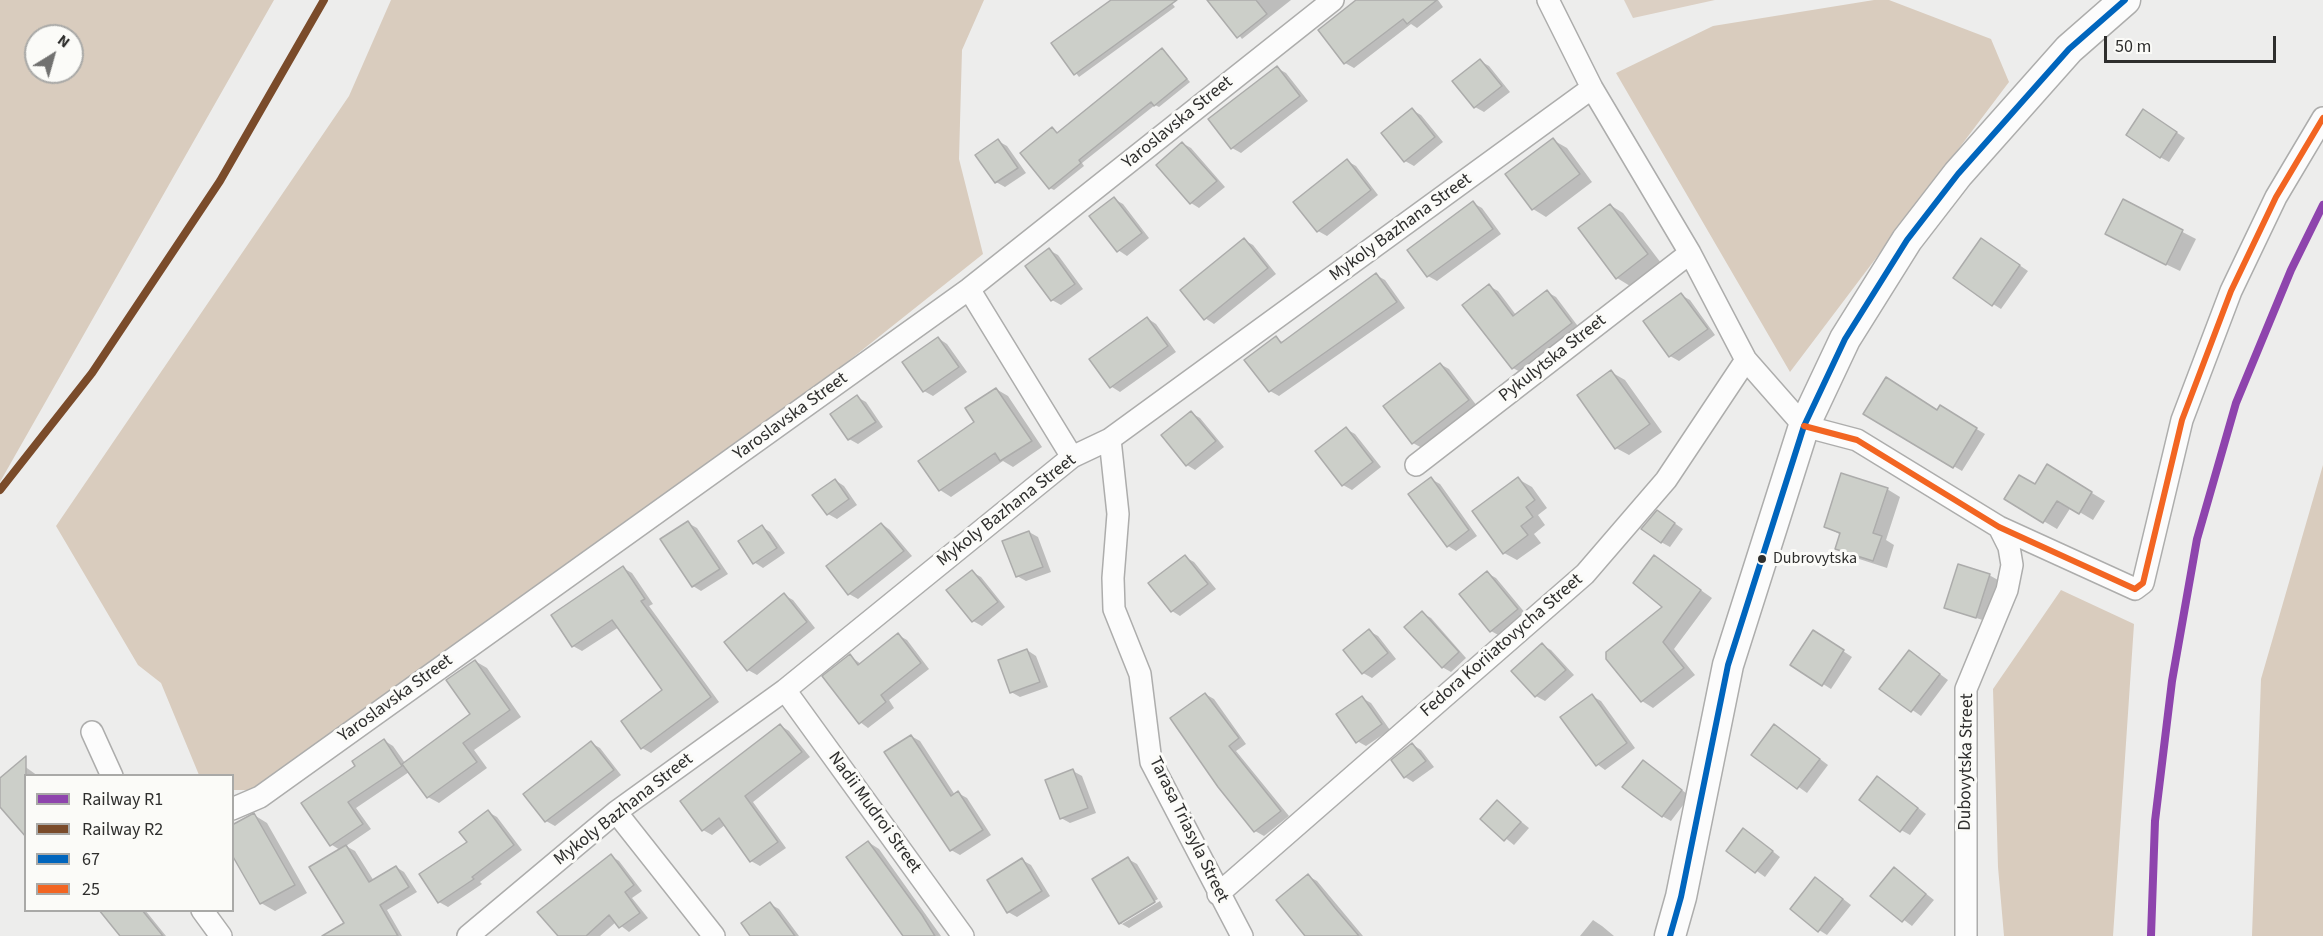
<!DOCTYPE html>
<style>
body{margin:0}
#map{position:relative;width:2323px;height:936px;overflow:hidden;background:#ededec;font-family:"Source Sans 3",sans-serif}
canvas{display:block}
.legend{position:absolute;left:24px;top:774px;width:210px;height:138px;box-sizing:border-box;background:#fbfbf8;border:2px solid #a9a9a7;margin:0;padding:8px 10px;list-style:none;font-size:18px;color:#2e2e2d}
.legend li{display:flex;align-items:center;gap:12px;height:30px}
.legend b{width:30px;border:2px solid #a9a9a7}
.north{position:absolute;left:24px;top:24px;width:60px;height:60px;box-sizing:border-box;background:#fbfbf8;border:2px solid #a9a9a7;border-radius:50%;rotate:37deg;font-size:16px;font-weight:700;line-height:24px;text-align:center;color:#2e2e2d}
.north::after{content:'';display:block;margin:auto;width:21px;height:27px;background:#717170;clip-path:polygon(50% 0,100% 100%,50% 72%,0 100%)}
.scale{position:absolute;left:2104px;top:36px;width:172px;height:27px;box-sizing:border-box;border:3px solid #2e2e2d;border-top:0;padding-left:8px;font-size:18px;line-height:21px;white-space:nowrap;color:#2e2e2d;-webkit-text-stroke:4px #fbfbf8;paint-order:stroke}
</style>
<div id="map">
<canvas width="2323" height="936"></canvas>
<ul class="legend">
<li><b style="height:8px;background:#8e44ad"></b>Railway R1</li>
<li><b style="height:8px;background:#7a4b2a"></b>Railway R2</li>
<li><b style="height:8px;background:#0065bd"></b>67</li>
<li><b style="height:8px;background:#f26522"></b>25</li>
</ul>
<div class="north">N</div>
<div class="scale">50 m</div>
</div>
<script>
const context = document.querySelector('canvas').getContext('2d');
context.lineJoin = 'round';
function fill(path, color) { context.fillStyle = color; context.fill(path, 'evenodd'); }
function stroke(path, color, width, dash) { context.strokeStyle = color; context.lineWidth = width; context.lineCap = dash ? 'butt' : 'round'; context.setLineDash(dash || []); context.stroke(path); }
function label(font, color, halo, rows, align = 'center') {
  context.font = font + ' "Source Sans 3",sans-serif'; context.lineWidth = 6; context.setLineDash([]); context.textBaseline = 'middle'; context.strokeStyle = halo; context.fillStyle = color; for (const [text, x, y, turn = 0] of rows) {
    context.save(); context.translate(x, y); context.rotate((+turn || 0) * Math.PI / 180); context.textAlign = isNaN(turn) ? turn : align; if (halo) context.strokeText(text, 0, 0); context.fillText(text, 0, 0); context.restore();
  }
}
const green = new Path2D(`
 M1624,0H1715L1633,18Z`);
const forest = new Path2D(`
 M0,0H274L0,482ZM36,36H72V72H36Z
 M391,0H984L962,50L959,159L983,254L749,440L258,790H233L232,776L199,775L161,683L138,665L56,526L349,96Z
 M1874,0H1889L1991,39L2009,82L1790,372L1616,73L1713,26Z
 M2323,465V936H2252L2261,679Z
 M2061,590L2134,624L2113,936H2004L1998,867L1993,689Z`);
const shadow = new Path2D(`
 M1114,0H1169L1175,7L1079,77L1053,43Z
 M1213,0H1291L1242,39Z
 M1360,0H1438L1443,7L1417,28L1411,24L1354,68L1345,63L1320,30Z
 M1163,50L1190,82L1159,107L1155,105L1082,163L1084,166L1054,190L1050,188L1052,129L1058,134Z
 M1480,61L1489,66L1510,92L1484,112L1475,107L1454,81Z
 M1277,68L1286,73L1308,101L1241,153L1232,148Z
 M1412,110L1421,115L1443,142L1414,166L1405,161Z
 M2152,116L2185,138L2169,162L2160,157Z
 M1553,140L1567,148L1592,182L1546,217L1533,209Z
 M998,141L1007,146L1026,173L1005,187L996,182Z
 M1182,143L1191,148L1225,187L1199,208L1191,203Z
 M1347,161L1356,166L1378,195L1327,236L1318,231L1295,203Z
 M1114,199L1123,204L1149,238L1127,256L1118,250Z
 M2123,201L2196,239L2180,271L2120,242Z
 M1473,203L1482,208L1501,234L1437,281L1428,276L1409,250Z
 M1610,205L1623,213L1661,263L1630,286L1617,278Z
 M1244,240L1253,245L1276,274L1214,324L1205,318Z
 M1990,245L2028,271L2001,309L1993,304Z
 M1049,250L1058,255L1083,289L1061,305L1052,300Z
 M1376,275L1385,280L1405,308L1279,396L1270,391L1247,360L1276,338L1284,343Z
 M1489,286L1498,291L1516,315L1547,292L1556,297L1580,329L1522,373L1513,368Z
 M1681,295L1690,300L1715,335L1679,361L1670,356Z
 M1147,318L1156,324L1176,352L1120,392L1112,387L1091,359Z
 M938,338L947,344L967,372L933,396L924,391L904,363Z
 M1440,364L1449,369L1477,406L1422,448L1413,443Z
 M1611,372L1625,380L1662,432L1629,455L1616,448Z
 M996,389L1008,396L1042,447L1013,467L1003,461L951,497L940,490Z
 M857,397L866,402L883,427L858,444L849,439L832,414Z
 M1940,407L1985,434L1962,471L1865,414L1938,412Z
 M1191,413L1200,418L1224,447L1195,470L1187,465Z
 M1346,429L1355,434L1381,467L1352,490L1343,485Z
 M2048,466L2105,501L2093,520L2071,507L2057,529L2006,499L2036,486Z
 M1431,479L1440,484L1477,536L1456,551L1448,546Z
 M1518,479L1532,487L1547,508L1538,515L1545,525L1534,534L1541,543L1517,560L1504,553Z
 M835,480L844,486L857,505L837,519L828,514Z
 M1887,489L1900,497L1886,540L1894,545L1887,568L1850,556L1837,548L1841,535L1825,526Z
 M1658,512L1683,529L1670,547L1661,542Z
 M688,523L697,528L728,574L701,591L693,586Z
 M882,524L890,530L912,556L858,599L849,594Z
 M762,527L770,532L785,553L763,568L754,562Z
 M1029,532L1038,537L1051,572L1026,581L1017,576Z
 M1185,557L1194,562L1216,589L1180,616L1172,611Z
 M1654,557L1712,598L1674,649L1695,675L1653,708L1642,701L1665,607Z
 M623,568L632,573L653,604L649,606L719,702L651,753L642,748L664,690L619,627L582,651L573,646Z
 M972,572L981,577L1005,607L982,626L973,621L949,590Z
 M1487,573L1496,578L1526,614L1500,636L1491,631Z
 M1989,575L1998,580L1985,621L1946,607Z
 M784,595L793,600L815,628L757,675L748,670L726,642Z
 M1422,613L1431,618L1466,658L1451,672L1442,667Z
 M1369,631L1378,636L1396,659L1372,678L1363,673Z
 M898,635L907,640L929,669L889,700L894,708L868,728L860,722L850,656L861,664Z
 M1822,637L1852,657L1831,689L1823,684Z
 M1542,645L1551,650L1574,675L1545,701L1536,696L1513,671Z
 M1027,650L1036,656L1048,687L1020,697L1011,692Z
 M1910,652L1948,680L1921,716L1881,688Z
 M475,661L487,668L521,717L474,750L487,768L439,803L428,797L409,772L356,808L371,829L346,846L355,851L374,881L396,867L404,872L417,892L387,910L402,936H339L346,924L340,850L332,845L357,767L385,741L393,746L405,763L472,714Z
 M1205,694L1214,699L1246,744L1236,751L1289,816L1264,836L1255,831L1219,786Z
 M1592,696L1601,701L1635,748L1605,770L1597,764Z
 M1362,698L1371,703L1390,730L1366,746L1357,741Z
 M781,726L789,731L810,757L753,802L786,848L760,866L751,861L725,825L712,835L703,830Z
 M1783,731L1828,765L1807,793L1753,754Z
 M911,736L920,741L955,795L958,793L967,798L991,835L960,855L951,850Z
 M591,743L600,748L621,775L555,826L546,821L525,794Z
 M1413,745L1421,750L1434,767L1413,782L1405,777Z
 M1643,762L1690,796L1671,821L1662,816Z
 M20,763L38,776H26L0,805V780Z
 M1073,771L1082,776L1096,813L1070,823L1061,818Z
 M1886,783L1926,814L1910,835L1901,830Z
 M1497,802L1529,828L1514,845L1482,819Z
 M488,812L497,817L522,850L480,882L482,884L448,907L439,902Z
 M254,815L267,823L307,893L275,911L261,903Z
 M1752,835L1780,857L1765,877L1728,850Z
 M868,842L879,849L941,936H905Z
 M611,856L619,861L642,891L632,898L648,918L629,932L616,922L600,936H560Z
 M1128,859L1137,864L1158,899L1122,920V924L1160,901L1163,907L1129,928L1120,923Z
 M1022,860L1031,865L1050,896L1017,917L1008,912Z
 M1895,869L1934,900L1912,926L1872,896Z
 M1308,876L1317,881L1363,936H1309Z
 M1824,884L1851,905L1827,935L1819,930Z
 M770,904L779,909L799,936H752Z
 M101,910H145L166,936H127Z
 M1593,920L1602,926L1614,936H1580Z`);
const building = new Path2D(`
 M1111,0H1177L1074,75L1051,43Z
 M1207,0H1256L1267,14L1237,38Z
 M1356,0H1437L1407,24L1403,19L1344,64L1318,30Z
 M1162,48L1187,79L1154,106L1151,102L1079,160L1081,163L1049,189L1020,153L1052,127L1057,133Z
 M1480,59L1502,86L1474,108L1452,81Z
 M1277,66L1300,96L1231,149L1208,119Z
 M1412,108L1435,137L1404,162L1381,133Z
 M2143,109L2177,132L2160,158L2126,135Z
 M1553,138L1580,174L1532,210L1505,174Z
 M998,139L1018,168L995,183L975,155Z
 M1182,142L1217,181L1190,204L1156,165Z
 M1347,159L1371,190L1317,232L1293,202Z
 M1114,197L1142,233L1117,252L1089,216Z
 M2123,199L2183,230L2166,265L2105,234Z
 M1473,201L1493,229L1427,277L1407,250Z
 M1610,204L1648,254L1616,279L1578,228Z
 M1244,238L1268,268L1204,320L1180,290Z
 M1981,238L2020,265L1992,306L1953,278Z
 M1049,248L1075,284L1051,301L1025,266Z
 M1376,273L1397,302L1269,392L1244,360L1276,336L1281,343Z
 M1489,284L1513,316L1547,290L1572,323L1512,369L1462,305Z
 M1681,293L1708,329L1669,357L1643,321Z
 M1147,317L1168,346L1110,388L1089,359Z
 M938,337L959,367L923,392L902,362Z
 M1440,363L1469,400L1412,444L1383,406Z
 M1611,370L1650,424L1615,449L1577,395Z
 M1886,377L1937,410L1940,405L1977,428L1953,468L1863,414Z
 M996,388L1032,441L1000,461L995,453L939,491L918,461L974,422L965,408Z
 M857,395L876,422L848,440L830,414Z
 M1191,411L1216,441L1186,466L1161,435Z
 M1346,427L1373,462L1342,486L1315,451Z
 M2047,464L2092,492L2079,514L2057,501L2043,523L2004,499L2019,475L2035,484Z
 M1841,473L1888,488L1873,533L1882,536L1873,561L1835,549L1840,533L1824,527Z
 M1431,477L1469,530L1447,547L1408,494Z
 M1518,477L1535,500L1526,507L1533,517L1521,526L1528,535L1503,554L1472,511Z
 M835,479L849,499L827,515L812,495Z
 M1657,510L1675,523L1661,543L1641,529Z
 M688,521L720,569L692,587L660,539Z
 M881,523L904,551L848,595L826,566Z
 M762,525L777,548L753,564L738,541Z
 M1029,531L1043,567L1016,577L1002,541Z
 M1185,555L1208,584L1171,612L1148,583Z
 M1654,555L1701,590L1663,642L1684,668L1641,702L1606,659V652L1662,607L1633,583Z
 M1958,564L1990,574L1976,618L1944,608Z
 M623,566L645,599L641,601L711,697L641,749L621,721L662,690L612,620L572,647L551,615Z
 M972,570L998,602L972,622L946,590Z
 M1487,571L1518,609L1490,632L1459,594Z
 M784,593L807,622L747,671L724,642Z
 M1422,611L1459,652L1442,668L1404,627Z
 M1369,629L1388,653L1362,674L1343,650Z
 M1813,630L1844,650L1822,686L1790,665Z
 M898,633L921,663L881,695L886,702L859,724L822,676L850,654L858,665Z
 M1542,643L1566,670L1535,697L1511,671Z
 M1027,649L1040,682L1010,693L998,660Z
 M1909,650L1940,674L1911,712L1879,689Z
 M475,660L510,710L463,743L477,762L427,798L402,764L470,714L446,680Z
 M1205,693L1239,738L1229,746L1281,811L1254,832L1218,787L1170,718Z
 M1592,694L1627,743L1596,766L1560,717Z
 M1362,696L1382,724L1356,743L1336,714Z
 M780,724L802,752L745,796L778,842L750,862L719,818L702,831L680,801Z
 M1774,724L1820,759L1797,789L1751,755Z
 M911,735L951,796L958,791L983,830L950,851L884,752Z
 M384,739L402,766L348,802L363,824L330,846L301,803L355,766L352,761Z
 M591,741L614,770L545,822L523,794Z
 M1412,743L1426,761L1404,778L1391,760Z
 M26,756V837L0,807V778Z
 M1643,760L1682,790L1662,817L1622,787Z
 M1073,769L1088,808L1060,819L1045,780Z
 M1877,776L1918,808L1900,832L1859,800Z
 M1497,800L1521,822L1504,841L1480,819Z
 M488,810L514,845L472,877L474,879L438,903L419,874L467,842L459,832Z
 M254,813L295,885L260,904L232,855V825Z
 M1743,828L1773,851L1755,873L1726,851Z
 M868,841L922,915L935,936H903L846,857Z
 M346,845L369,882L396,866L409,887L380,905L398,936H322L344,923L309,867Z
 M611,854L634,885L625,892L640,913L619,928L609,915L586,936H558L537,912Z
 M1128,857L1155,902L1119,924L1092,879Z
 M1022,858L1042,891L1007,913L987,880Z
 M1894,867L1926,894L1902,922L1870,896Z
 M1308,874L1335,908L1359,936H1305L1276,900Z
 M1815,877L1843,899L1818,932L1790,909Z
 M770,902L795,936H750L741,923Z
 M99,910H142L163,936H120Z`);
const minor = new Path2D(`
 M1548,0L1592,88L1690,253L1746,360L1804,426L1857,440L1999,527L2135,589L2143,583L2182,420L2231,291L2276,197L2323,118
 M969,289L1072,457
 M1110,439L1118,514L1113,578L1114,609L1140,674L1151,762L1242,936
 M1416,465L1690,253
 M785,690L963,936
 M92,732L112,776
 M232,809L260,797L969,289L1333,0
 M616,812L714,936
 M1218,894L1585,574L1666,480L1746,360
 M202,910L221,936
 M468,936L616,812L785,690L1072,457L1110,439L1592,88
 M1966,936V689L2007,590L2012,565L2009,547L1999,527`);
const secondary = new Path2D(`
 M1670,936L1681,897L1728,665L1804,426L1845,339L1907,240L1958,174L2069,49L2125,0`);
const bus1 = new Path2D(`
 M1670,936L1681,897L1728,665L1804,426L1845,339L1907,240L1958,174L2069,49L2125,0`);
const bus2 = new Path2D(`
 M1804,426L1857,440L1999,527L2135,589L2143,583L2182,420L2231,291L2276,197L2323,118`);
const rail1 = new Path2D(`
 M2151,936L2155,821L2172,681L2197,539L2236,403L2291,270L2323,205`);
const rail2 = new Path2D(`
 M0,490L92,373L220,181L324,0`);
const markers = [
 [1762,559,5,"#2e2e2d"]
];
const busNames = [
 ["Dubrovytska",1773,559]
];
const streetNames = [
 ["Yaroslavska Street",1178,123,-39],
 ["Mykoly Bazhana Street",1401,228,-36],
 ["Pykulytska Street",1553,359,-38],
 ["Yaroslavska Street",791,417,-36],
 ["Mykoly Bazhana Street",1007,511,-38],
 ["Fedora Koriiatovycha Street",1502,646,-41],
 ["Yaroslavska Street",396,699,-36],
 ["Dubovytska Street",1967,762,-89],
 ["Mykoly Bazhana Street",624,810,-38],
 ["Nadii Mudroi Street",874,813,54],
 ["Tarasa Triasyla Street",1188,830,64]
];
fill(green, '#dcd0c4');
fill(forest, '#d9ccbe');
fill(shadow, '#0003');
fill(building, '#cccfc9');
stroke(building, '#acacab', 1.5);
stroke(minor, '#adadac', 24);
stroke(secondary, '#adadac', 33);
stroke(minor, '#fcfcfc', 21);
stroke(secondary, '#fcfcfc', 30);
stroke(bus1, '#0065bd', 6);
stroke(bus2, '#f26522', 6);
stroke(rail1, '#8e44ad', 8);
stroke(rail2, '#7a4b2a', 8);
for (const [x, y, r, color] of markers) { const dot = new Path2D(); dot.arc(x, y, r, 0, 2 * Math.PI); context.fillStyle = color; context.fill(dot); stroke(dot, '#fbfbf8', 2); }
label('16px', '#2e2e2d', '#fbfbf8', busNames, 'left');
label('18px', '#2e2e2d', '#fbfbf8', streetNames);
</script>
